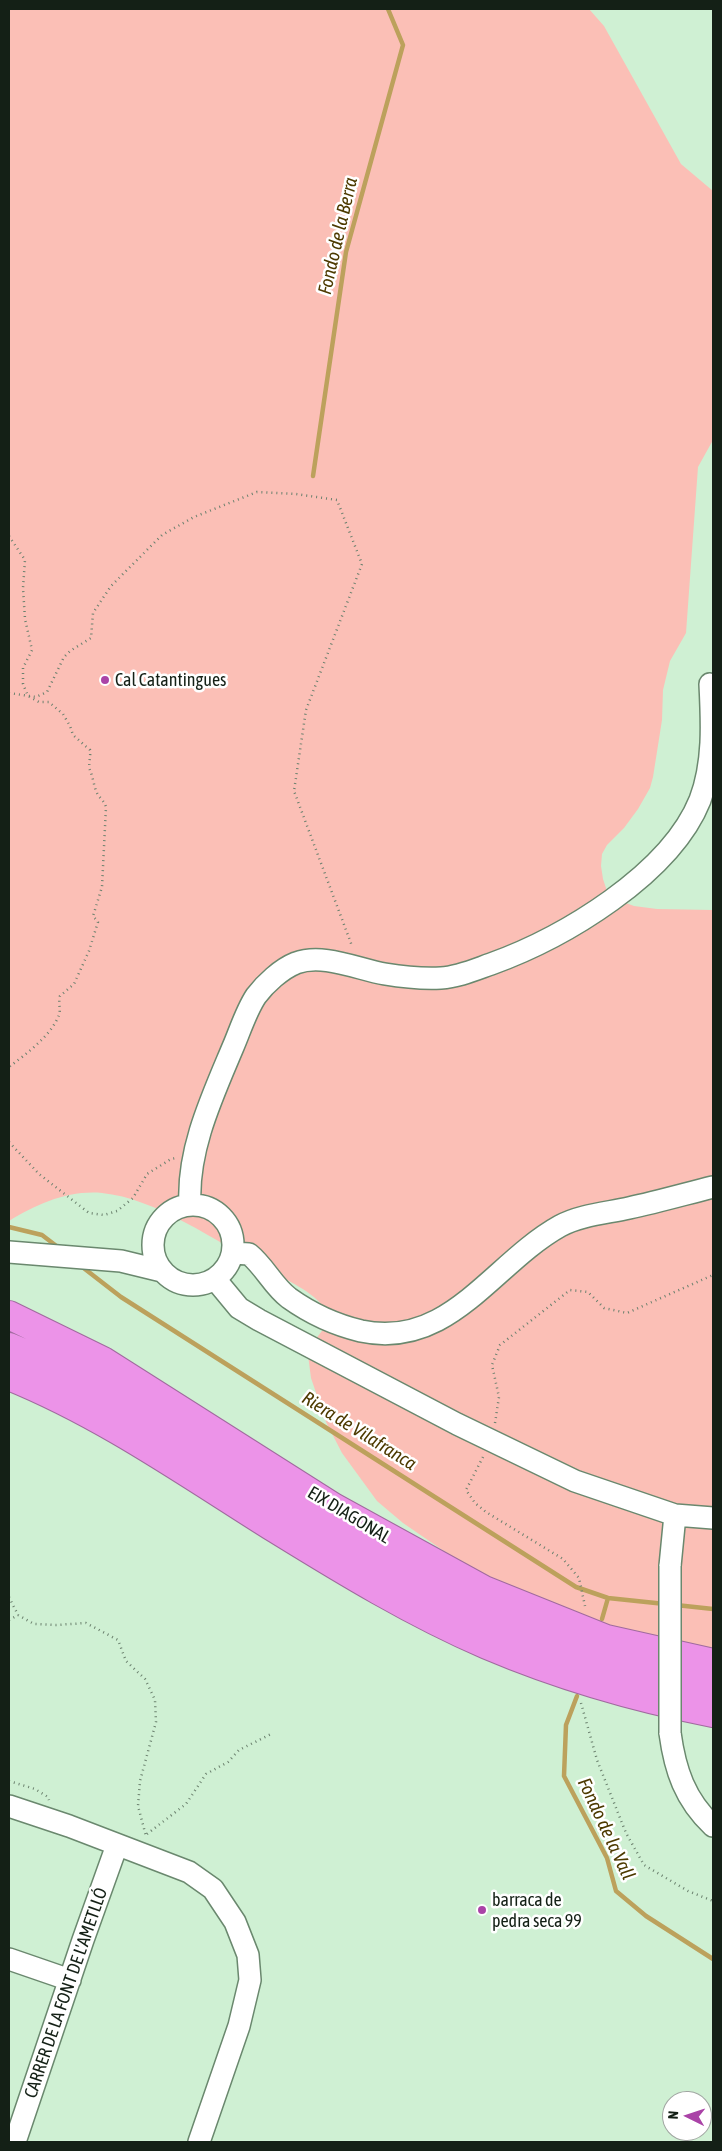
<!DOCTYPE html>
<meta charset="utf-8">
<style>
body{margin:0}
#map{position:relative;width:722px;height:2151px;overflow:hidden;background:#cff0d3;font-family:"Asap Condensed",sans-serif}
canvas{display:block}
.frame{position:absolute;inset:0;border:10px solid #142016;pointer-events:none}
.north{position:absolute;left:662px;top:2091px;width:50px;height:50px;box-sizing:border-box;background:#fff;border:1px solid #a1a6a2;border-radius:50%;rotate:274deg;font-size:14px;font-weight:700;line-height:20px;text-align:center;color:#142016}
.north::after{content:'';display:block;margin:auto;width:18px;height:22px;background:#aa43a7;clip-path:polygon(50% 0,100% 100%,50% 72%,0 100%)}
</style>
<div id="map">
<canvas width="722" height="2151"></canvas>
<div class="frame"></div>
<div class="north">N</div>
</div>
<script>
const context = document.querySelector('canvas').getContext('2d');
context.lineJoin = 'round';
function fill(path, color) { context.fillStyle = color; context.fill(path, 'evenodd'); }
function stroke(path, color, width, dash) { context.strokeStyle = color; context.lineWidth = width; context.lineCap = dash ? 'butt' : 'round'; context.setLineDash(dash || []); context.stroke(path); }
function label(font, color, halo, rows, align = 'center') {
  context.font = font + ' "Asap Condensed",sans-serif'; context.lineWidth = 5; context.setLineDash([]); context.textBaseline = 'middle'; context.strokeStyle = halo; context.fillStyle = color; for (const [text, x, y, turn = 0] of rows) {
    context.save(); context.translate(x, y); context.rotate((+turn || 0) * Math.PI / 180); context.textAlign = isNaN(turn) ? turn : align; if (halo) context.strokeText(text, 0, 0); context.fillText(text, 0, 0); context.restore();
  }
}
const green = new Path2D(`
 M9,9H589L604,26L681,164L713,191V440L698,467L686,633L670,661L663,690L662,720L653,777L650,788L638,809L624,828L607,845L602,854L601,866L603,879L607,891L615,899L634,906L657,909L713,910V1674L625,1647L460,1562L403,1523L377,1501L342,1453L326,1422L311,1378L308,1355L312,1344L328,1323C326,1318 325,1310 322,1305C310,1290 281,1277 264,1268C218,1242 155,1198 102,1193C68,1190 37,1204 9,1221Z`);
const stream = new Path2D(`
 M313,476L346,252L403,45L388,9
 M9,1227L42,1235L59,1248
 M81,1266L121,1297L576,1587L608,1598L665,1604
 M676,1605L713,1609
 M602,1619L608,1598
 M577,1696L566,1725L564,1776L607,1858L616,1891L646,1916L713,1959`);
const path = new Path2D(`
 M9,536L25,560L23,588L25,619L32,650L23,668V684L28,696L39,702H49L63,714L70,726L73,735L90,750C91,756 88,765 90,770C93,777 94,787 97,793C100,799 104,800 106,807L102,887L93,916L98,922L89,951L74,984L60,996C58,1002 61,1010 59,1015C51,1036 26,1054 9,1067
 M9,693L36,697L47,692L64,657L70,651L91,638L93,613L111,586L162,535L194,517L257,492L296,494L337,500L362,564L306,710L294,791L352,946
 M9,1142L39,1174L89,1213L104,1215L117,1211L133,1198L147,1174L171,1159L176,1158
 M495,1423L499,1397L492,1365L500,1345L570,1290L588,1292L604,1308L627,1313L713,1275
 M483,1457L466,1490L475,1503L486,1512L563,1559L579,1578L585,1606
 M9,1597L18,1615L34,1624L56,1625L86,1623L118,1640L126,1661L145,1679L155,1700L156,1722L140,1781L138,1806L146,1836
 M9,1620L18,1615
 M581,1703L597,1760L626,1833L644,1865L688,1891L713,1901
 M9,1781L35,1789L48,1797L49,1800
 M147,1834L186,1804L206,1774L228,1762L239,1750L271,1734`);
const minor = new Path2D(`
 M190,1204C187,1150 212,1097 233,1047C240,1031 246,1011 256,996C265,984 281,969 296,963C323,953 357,969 385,974C403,977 422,979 441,978C458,977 474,970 491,964C563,938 670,875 700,800C714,763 712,723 710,684
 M153 1245a40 40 0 1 1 80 0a40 40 0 1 1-80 0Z
 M9,1252L121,1261L162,1271
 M233,1253L249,1254C265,1267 273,1286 289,1298C310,1313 336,1325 361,1331C449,1350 492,1264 560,1226C580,1215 607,1213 629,1208C657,1202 685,1194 713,1187
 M215,1279L239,1308L259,1320L457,1424L575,1481L675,1515L713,1518
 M670,1566L675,1515
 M670,1733C675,1770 685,1800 713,1826
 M9,1806L69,1826L189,1872L213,1889L235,1922L248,1955L250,1980L239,2026L199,2142
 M9,1959L70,1980
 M15,2142L83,1940L117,1845`);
const highway = new Path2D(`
 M9,1315L103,1361L333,1507L484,1590L606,1639L713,1663
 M9,1347C102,1384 184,1444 269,1497C343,1544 418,1588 498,1623C567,1654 640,1674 713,1690
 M9,1376C105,1415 188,1474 276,1529C344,1571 413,1613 487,1645C560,1676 636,1698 713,1713`);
const minorBridge = new Path2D(`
 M670,1733V1566`);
const markers = [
 [105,680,5,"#aa43a7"],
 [482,1910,5,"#aa43a7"]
];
const poiNames = [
 ["Cal Catantingues",115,680],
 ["barraca de",492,1900],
 ["pedra seca 99",492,1921]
];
const streetNames = [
 ["EIX DIAGONAL",349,1515,31],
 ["CARRER DE LA FONT DE L'AMETLLÓ",66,1993,-71]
];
const waterNames = [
 ["Fondo de la Berra",338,236,-77],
 ["Riera de Vilafranca",359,1431,32],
 ["Fondo de la Vall",606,1829,65]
];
fill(green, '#fbbfb6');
stroke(stream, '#bca15c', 4.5);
stroke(minor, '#6a886e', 24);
stroke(highway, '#a06b9e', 30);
stroke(path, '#6b816e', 2.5, [1, 4]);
stroke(minor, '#fff', 21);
stroke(highway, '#ec93e8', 28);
stroke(minorBridge, '#6a886e', 24, []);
stroke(minorBridge, '#fff', 21);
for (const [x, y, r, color] of markers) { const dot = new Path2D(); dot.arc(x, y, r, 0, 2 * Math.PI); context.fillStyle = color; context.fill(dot); stroke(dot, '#fff', 2); }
label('18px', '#142016', '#fff', poiNames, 'left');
label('18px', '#142016', '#fff', streetNames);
label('italic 19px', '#4d3a00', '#fff', waterNames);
</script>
